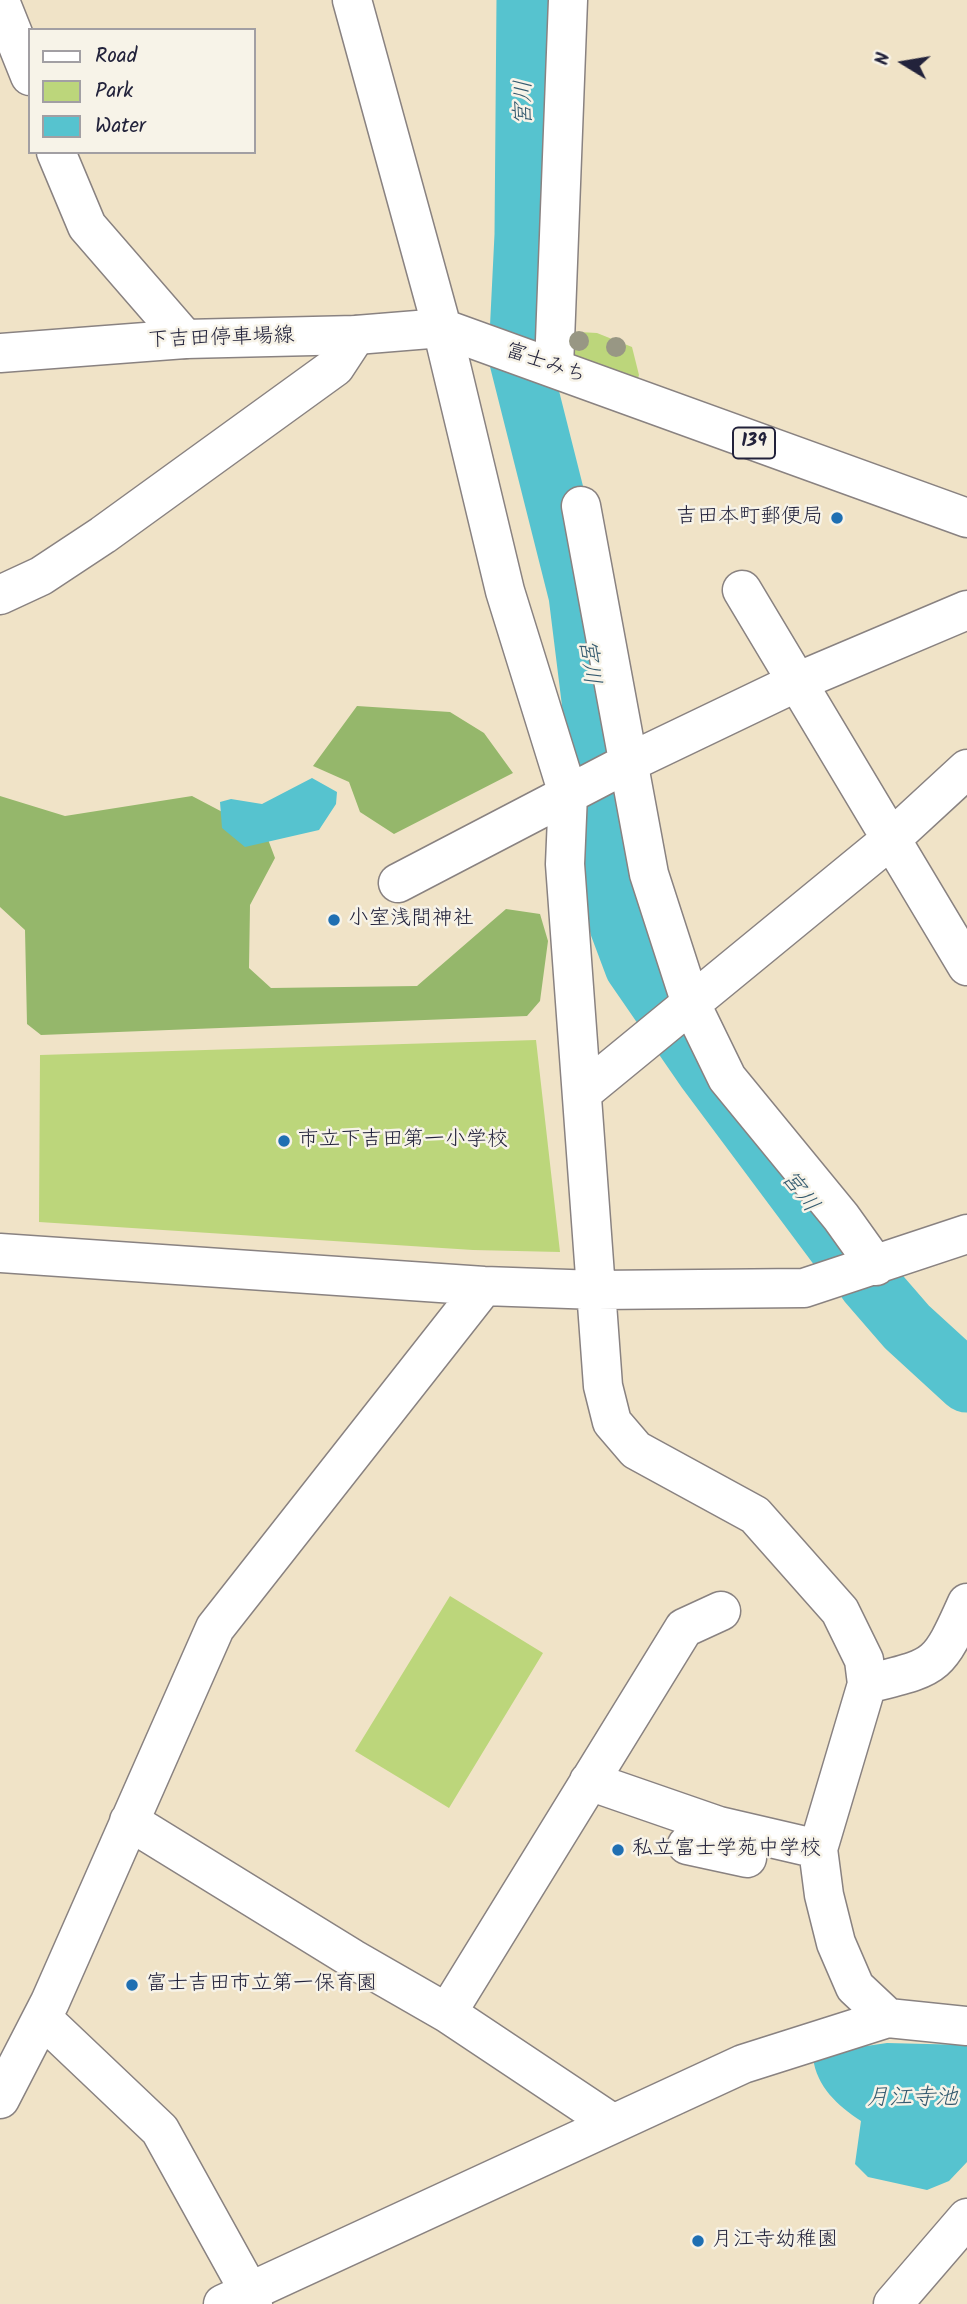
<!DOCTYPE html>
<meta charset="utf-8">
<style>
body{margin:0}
#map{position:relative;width:967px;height:2304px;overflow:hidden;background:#f0e3c7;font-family:Kalam,sans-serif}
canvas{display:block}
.legend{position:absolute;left:28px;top:28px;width:228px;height:126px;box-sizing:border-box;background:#f7f3e8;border:2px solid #a29fa3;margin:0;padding:9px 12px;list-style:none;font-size:21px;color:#22223b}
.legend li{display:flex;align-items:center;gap:14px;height:35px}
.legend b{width:35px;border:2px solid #a29fa3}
.north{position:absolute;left:869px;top:28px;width:70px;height:70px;-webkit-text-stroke:5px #f7f3e8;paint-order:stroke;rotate:281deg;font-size:19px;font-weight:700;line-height:28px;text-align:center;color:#22223b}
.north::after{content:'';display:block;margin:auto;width:24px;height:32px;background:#22223b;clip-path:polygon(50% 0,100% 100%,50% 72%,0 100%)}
</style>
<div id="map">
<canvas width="967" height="2304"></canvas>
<ul class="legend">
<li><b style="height:9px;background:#fff"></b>Road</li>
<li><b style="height:19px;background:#bcd67b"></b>Park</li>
<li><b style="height:19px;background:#56c3cf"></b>Water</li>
</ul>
<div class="north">N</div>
</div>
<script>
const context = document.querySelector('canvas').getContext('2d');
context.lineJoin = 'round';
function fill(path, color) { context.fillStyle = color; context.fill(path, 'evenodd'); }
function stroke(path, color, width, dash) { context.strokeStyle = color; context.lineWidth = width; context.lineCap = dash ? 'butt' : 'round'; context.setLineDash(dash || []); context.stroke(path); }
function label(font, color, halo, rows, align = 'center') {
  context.font = font + ' Kalam,"Klee One",sans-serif'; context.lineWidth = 5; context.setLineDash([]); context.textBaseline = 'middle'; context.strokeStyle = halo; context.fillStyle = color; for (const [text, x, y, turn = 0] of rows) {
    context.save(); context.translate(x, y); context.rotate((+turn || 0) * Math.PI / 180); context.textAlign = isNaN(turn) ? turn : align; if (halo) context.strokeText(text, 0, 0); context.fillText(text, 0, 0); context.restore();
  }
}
const green = new Path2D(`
 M561,331L597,333L632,347L639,375L634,391L559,364Z
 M536,1040L560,1252L473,1250L39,1222L40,1055Z
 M450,1596L543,1653L449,1808L355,1751Z`);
const forest = new Path2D(`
 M357,706L450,712L484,733L513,773L394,834L360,812L349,782L313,766Z
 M0,796L65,816L192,796L230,816L255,805L275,858L250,905L249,968L271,988L417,986L506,909L540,914L548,941L540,1001L527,1016L41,1035L27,1024L25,930L0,907Z`);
const water = new Path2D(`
 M312,778L337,792L336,804L319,830L245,847L222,828L220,802L231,799L262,804Z
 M887,2043L967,2045V2162L949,2181L927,2190L868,2177L855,2164L861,2121C837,2105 817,2087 813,2058L818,2053Z`);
const river = new Path2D(`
 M527,0L525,235L519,357L579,595L620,926L635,966L706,1069L847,1258
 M868,1282L907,1327L967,1382`);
const minor = new Path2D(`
 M0,1L30,76
 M56,152L87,226L185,339
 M442,328L505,591L568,794L565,864L603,1386L612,1422L636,1450L755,1515L840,1611L864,1660L867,1684L818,1849L824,1895L836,1943L855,1987L888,2018
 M554,367L568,0
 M581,506L649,874L691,1004L727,1078L841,1217L876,1266
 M742,590L967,966
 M0,595L41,576L103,535L335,367L356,335
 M398,883L628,763L797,682L967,610
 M583,1092L890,840L967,769
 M0,1253L484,1286L597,1290L804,1288L967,1234
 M867,1684C937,1666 937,1670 967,1603
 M589,1781L719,1826L818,1849
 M129,1821L353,1959L447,2013L612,2123
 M687,1845L747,1858
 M447,2013L684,1628L721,1611
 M42,2018L160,2130L248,2289L253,2304
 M0,2099L50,2002L215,1628L484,1286
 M223,2304L743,2064L888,2018L967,2026
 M893,2304L967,2218`);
const major = new Path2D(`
 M0,353L185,339L356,335L442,328`);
const highway = new Path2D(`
 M352,0L442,328L967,518`);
const trees = [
 [579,341],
 [616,347]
];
const markers = [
 [837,518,7,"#1f6fb2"],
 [334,920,7,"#1f6fb2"],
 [284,1141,7,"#1f6fb2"],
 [618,1850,7,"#1f6fb2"],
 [132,1985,7,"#1f6fb2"],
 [698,2241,7,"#1f6fb2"]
];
const shields = [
 [754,443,42]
];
const shieldNames = [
 ["139",754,443]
];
const streetNames = [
 ["下吉田停車場線",221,340,-2],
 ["富士みち",545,365,19]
];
const poiNames = [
 ["吉田本町郵便局",823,518,"right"],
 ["小室浅間神社",348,920],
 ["市立下吉田第一小学校",298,1141],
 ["私立富士学苑中学校",632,1850],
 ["富士吉田市立第一保育園",146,1985],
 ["月江寺幼稚園",712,2241]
];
const waterNames = [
 ["宮川",526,103,-90],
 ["宮川",587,662,83],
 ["宮川",798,1193,53],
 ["月江寺池",912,2100]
];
fill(green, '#bcd67b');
fill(forest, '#95b76b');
fill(water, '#56c3cf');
stroke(river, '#56c3cf', 61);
stroke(minor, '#898281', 41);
stroke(major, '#898281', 41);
stroke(highway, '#898281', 41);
stroke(minor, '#fff', 38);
stroke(major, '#fff', 38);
stroke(highway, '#fff', 38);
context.fillStyle = '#989784';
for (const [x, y] of trees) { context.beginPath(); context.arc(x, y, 10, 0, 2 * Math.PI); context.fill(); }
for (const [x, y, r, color] of markers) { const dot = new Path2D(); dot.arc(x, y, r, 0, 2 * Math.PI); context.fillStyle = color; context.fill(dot); stroke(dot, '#f7f3e8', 2.5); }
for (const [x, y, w] of shields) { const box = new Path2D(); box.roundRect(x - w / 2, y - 15.5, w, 31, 5); context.fillStyle = '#f7f3e8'; context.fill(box); stroke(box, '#22223b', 2); }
label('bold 19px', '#22223b', null, shieldNames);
label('21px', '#22223b', '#f7f3e8', streetNames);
label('21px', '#22223b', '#f7f3e8', poiNames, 'left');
label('italic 23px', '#345a6f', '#f7f3e8', waterNames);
</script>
